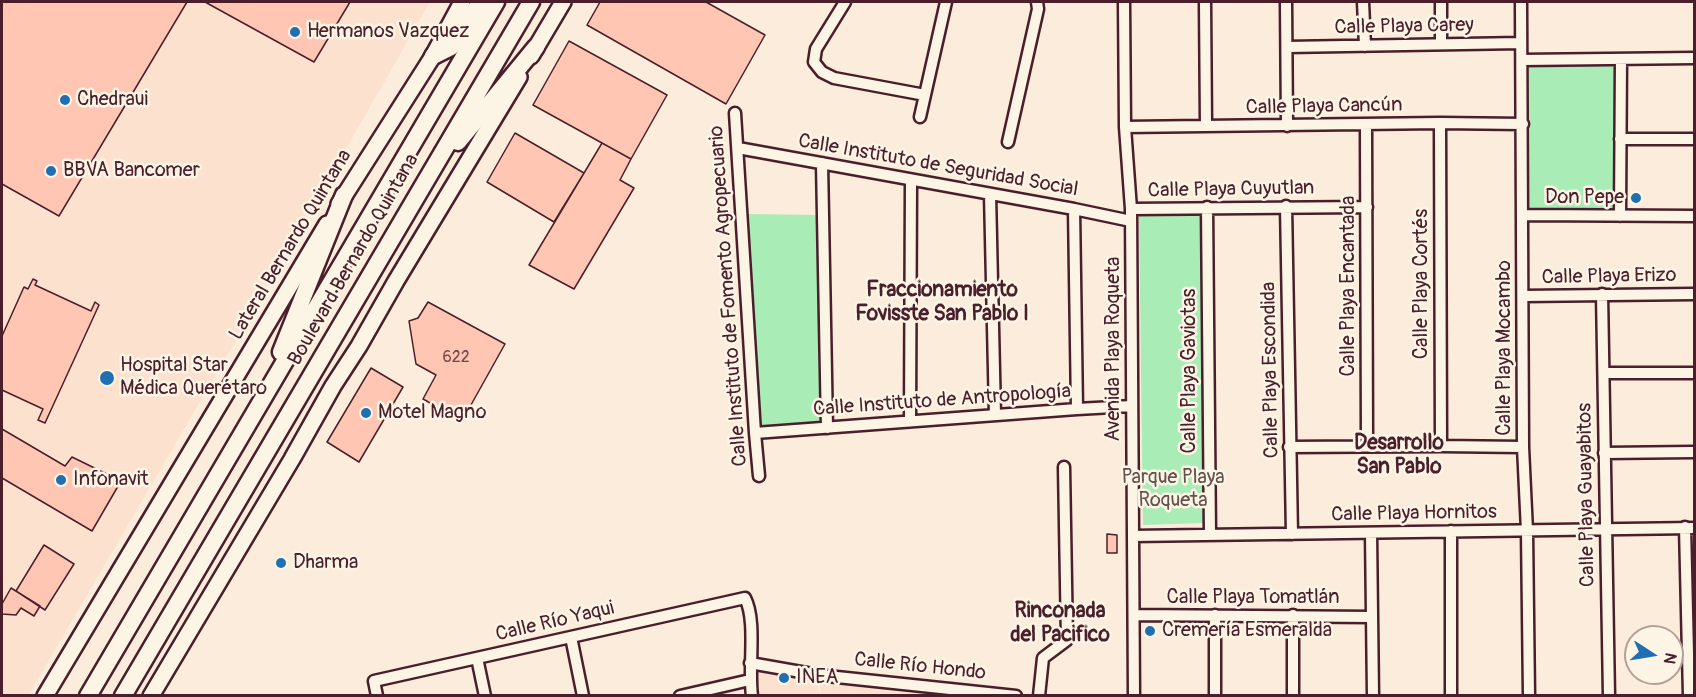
<!DOCTYPE html>
<meta charset="utf-8">
<style>
body{margin:0}
#map{position:relative;width:1696px;height:697px;overflow:hidden;background:#fcecdb;font-family:Pangolin,sans-serif}
canvas{display:block}
.frame{position:absolute;inset:0;border:3px solid #4a1f2b;pointer-events:none}
.north{position:absolute;left:1624px;top:625px;width:60px;height:60px;box-sizing:border-box;background:#fcf5e5;border:2px solid #b59f9b;border-radius:50%;rotate:102deg;font-size:16px;font-weight:700;line-height:24px;text-align:center;color:#4a1f2b}
.north::after{content:'';display:block;margin:auto;width:21px;height:27px;background:#1f6fb2;clip-path:polygon(50% 0,100% 100%,50% 72%,0 100%)}
</style>
<div id="map">
<canvas width="1696" height="697"></canvas>
<div class="frame"></div>
<div class="north">N</div>
</div>
<script>
const context = document.querySelector('canvas').getContext('2d');
context.lineJoin = 'round';
function fill(path, color) { context.fillStyle = color; context.fill(path, 'evenodd'); }
function stroke(path, color, width, dash) { context.strokeStyle = color; context.lineWidth = width; context.lineCap = dash ? 'butt' : 'round'; context.setLineDash(dash || []); context.stroke(path); }
function label(font, color, halo, rows, align = 'center') {
  context.font = font + ' Pangolin,sans-serif'; context.lineWidth = 5; context.setLineDash([]); context.textBaseline = 'middle'; context.strokeStyle = halo; context.fillStyle = color; for (const [text, x, y, turn = 0] of rows) {
    context.save(); context.translate(x, y); context.rotate((+turn || 0) * Math.PI / 180); context.textAlign = isNaN(turn) ? turn : align; if (halo) context.strokeText(text, 0, 0); context.fillText(text, 0, 0); context.restore();
  }
}
const built = new Path2D(`
 M2,2H430L246,323L28,696L2,695Z
 M751,664L817,676L819,695H754Z
 M819,678L1002,695H821Z`);
const green = new Path2D(`
 M1617,61L1618,214L1527,212L1525,62Z
 M747,214L819,215L825,421L758,427L748,276Z
 M1139,216H1200L1204,523L1143,525Z`);
const building = new Path2D(`
 M2,2H187L59,216L2,184Z
 M205,2H350L314,62Z
 M600,2H706L765,35L726,104L587,25Z
 M569,41L667,95L631,159L533,105Z
 M515,133L584,173L554,222L487,182Z
 M602,143L631,159L620,180L634,188L574,289L529,265Z
 M33,279L37,281L35,285L91,311L95,302L99,305L45,423L38,420L43,409L2,390V336L24,287L28,289Z
 M428,302L505,344L462,421L423,399L436,375L416,364L409,321L418,318Z
 M371,368L403,387L359,462L327,442Z
 M2,429L65,466L72,457L121,481L92,531L2,478Z
 M1107,534L1117,535V553H1107Z
 M44,545L74,564L45,610L16,591Z
 M11,588L40,606L34,616L21,608L16,615L2,614V604Z`);
const street = new Path2D(`
 M845,2L816,49L814,62L822,72L834,78L925,95
 M1124,2L1125,127L1131,209L1134,696
 M1205,2L1206,126
 M1286,2L1287,126
 M1363,2L1365,46
 M1441,2V44
 M1521,2L1523,447L1527,531L1529,696
 M1287,47L1521,43
 M1522,60L1694,58
 M735,113L755,433L759,476
 M920,117L946,2
 M1440,123L1441,446
 M1366,125L1367,446
 M1125,127L1440,123L1523,124
 M1620,139H1694
 M1008,142L1038,9L1037,2
 M738,148L1074,209L1131,221
 M822,163L827,428
 M990,194L995,415
 M1286,206L1292,534
 M1207,207L1210,535
 M1074,209L1077,409
 M1131,209L1367,207
 M1523,215L1694,216
 M1620,216L1621,59
 M1602,294L1609,696
 M1524,296L1694,294
 M1604,373H1694
 M910,421L911,180
 M755,433L1077,409L1132,406
 M1289,447L1441,446L1523,447
 M1604,453L1694,452
 M1685,527L1689,696
 M1371,533L1373,696
 M1133,536L1694,528
 M1134,615L1372,617
 M571,637L583,696
 M477,658L485,696
 M750,663L818,675L1016,696
 M377,696L374,681L745,598C757,621 748,667 752,696
 M680,696L750,680
 M1039,696L1043,658L1067,640L1064,467
 M1215,696V615
 M1293,696V615
 M1451,696V531`);
const secondary = new Path2D(`
 M531,56L563,2
 M339,204L433,56L462,2
 M45,696L327,224
 M151,696L292,459L333,386L359,346L396,281L519,77`);
const primary = new Path2D(`
 M433,56L451,47L480,2
 M458,142L536,47
 M281,352L344,195
 M88,696L496,2
 M123,696L531,2`);
const markers = [
 [295,32,6,"#1f6fb2"],
 [65,100,6,"#1f6fb2"],
 [51,171,6,"#1f6fb2"],
 [1636,198,6,"#1f6fb2"],
 [107,378,8,"#1f6fb2"],
 [366,413,6,"#1f6fb2"],
 [61,480,6,"#1f6fb2"],
 [281,563,6,"#1f6fb2"],
 [1150,631,6,"#1f6fb2"],
 [784,678,6,"#1f6fb2"]
];
const numberNames = [
 ["622",456,358]
];
const streetNames = [
 ["Calle Playa Carey",1404,27,-1],
 ["Calle Playa Cancún",1324,107,-1],
 ["Calle Instituto de Seguridad Social",938,166,10],
 ["Calle Playa Cuyutlan",1231,190,-1],
 ["Lateral Bernardo Quintana",291,245,-59],
 ["Boulevard Bernardo Quintana",354,260,-60],
 ["Calle Playa Erizo",1609,277,-1],
 ["Calle Playa Cortés",1422,284,-90],
 ["Calle Playa Encantada",1349,286,-90],
 ["Calle Instituto de Fomento Agropecuario",729,296,-94],
 ["Calle Playa Mocambo",1505,348,-90],
 ["Avenida Playa Roqueta",1114,349,-90],
 ["Calle Playa Escondida",1271,370,-91],
 ["Calle Playa Gaviotas",1190,371,-90],
 ["Calle Instituto de Antropología",942,401,-4],
 ["Calle Playa Guayabitos",1587,495,-91],
 ["Calle Playa Hornitos",1414,514,-1],
 ["Calle Playa Tomatlán",1253,598],
 ["Calle Río Yaqui",555,622,-13],
 ["Calle Río Hondo",920,667,6]
];
const poiNames = [
 ["Hermanos Vazquez",307,32],
 ["Chedraui",77,100],
 ["BBVA Bancomer",63,171],
 ["Don Pepe",1624,198,"right"],
 ["Hospital Star",120,366],
 ["Médica Querétaro",120,389],
 ["Motel Magno",378,413],
 ["Infonavit",73,480],
 ["Dharma",293,563],
 ["Cremería Esmeralda",1162,631],
 ["INEA",796,678]
];
const parkNames = [
 ["Parque Playa",1173,478],
 ["Roqueta",1173,501]
];
const neighbourhoodNames = [
 ["Fraccionamiento",942,291],
 ["Fovisste San Pablo I",942,315],
 ["Desarrollo",1399,444],
 ["San Pablo",1399,468],
 ["Rinconada",1060,612],
 ["del Pacifico",1060,636]
];
fill(built, '#fde1cf');
fill(green, '#a9ecb6');
fill(building, '#fec6b3');
stroke(building, '#4a1f2b', 1.5);
stroke(street, '#4a1f2b', 15);
stroke(secondary, '#4a1f2b', 20);
stroke(primary, '#4a1f2b', 21);
stroke(street, '#fcf5e5', 10);
stroke(secondary, '#fcf5e5', 15);
stroke(primary, '#fcf5e5', 16);
for (const [x, y, r, color] of markers) { const dot = new Path2D(); dot.arc(x, y, r, 0, 2 * Math.PI); context.fillStyle = color; context.fill(dot); stroke(dot, '#fcf5e5', 2); }
label('16px', '#77494d', null, numberNames);
label('20px', '#4a1f2b', '#fcf5e5', streetNames);
label('20px', '#4a1f2b', '#fcf5e5', poiNames, 'left');
label('20px', '#62524e', '#fcf5e5', parkNames);
label('bold 21px', '#4a1f2b', '#fcf5e5', neighbourhoodNames);
</script>
